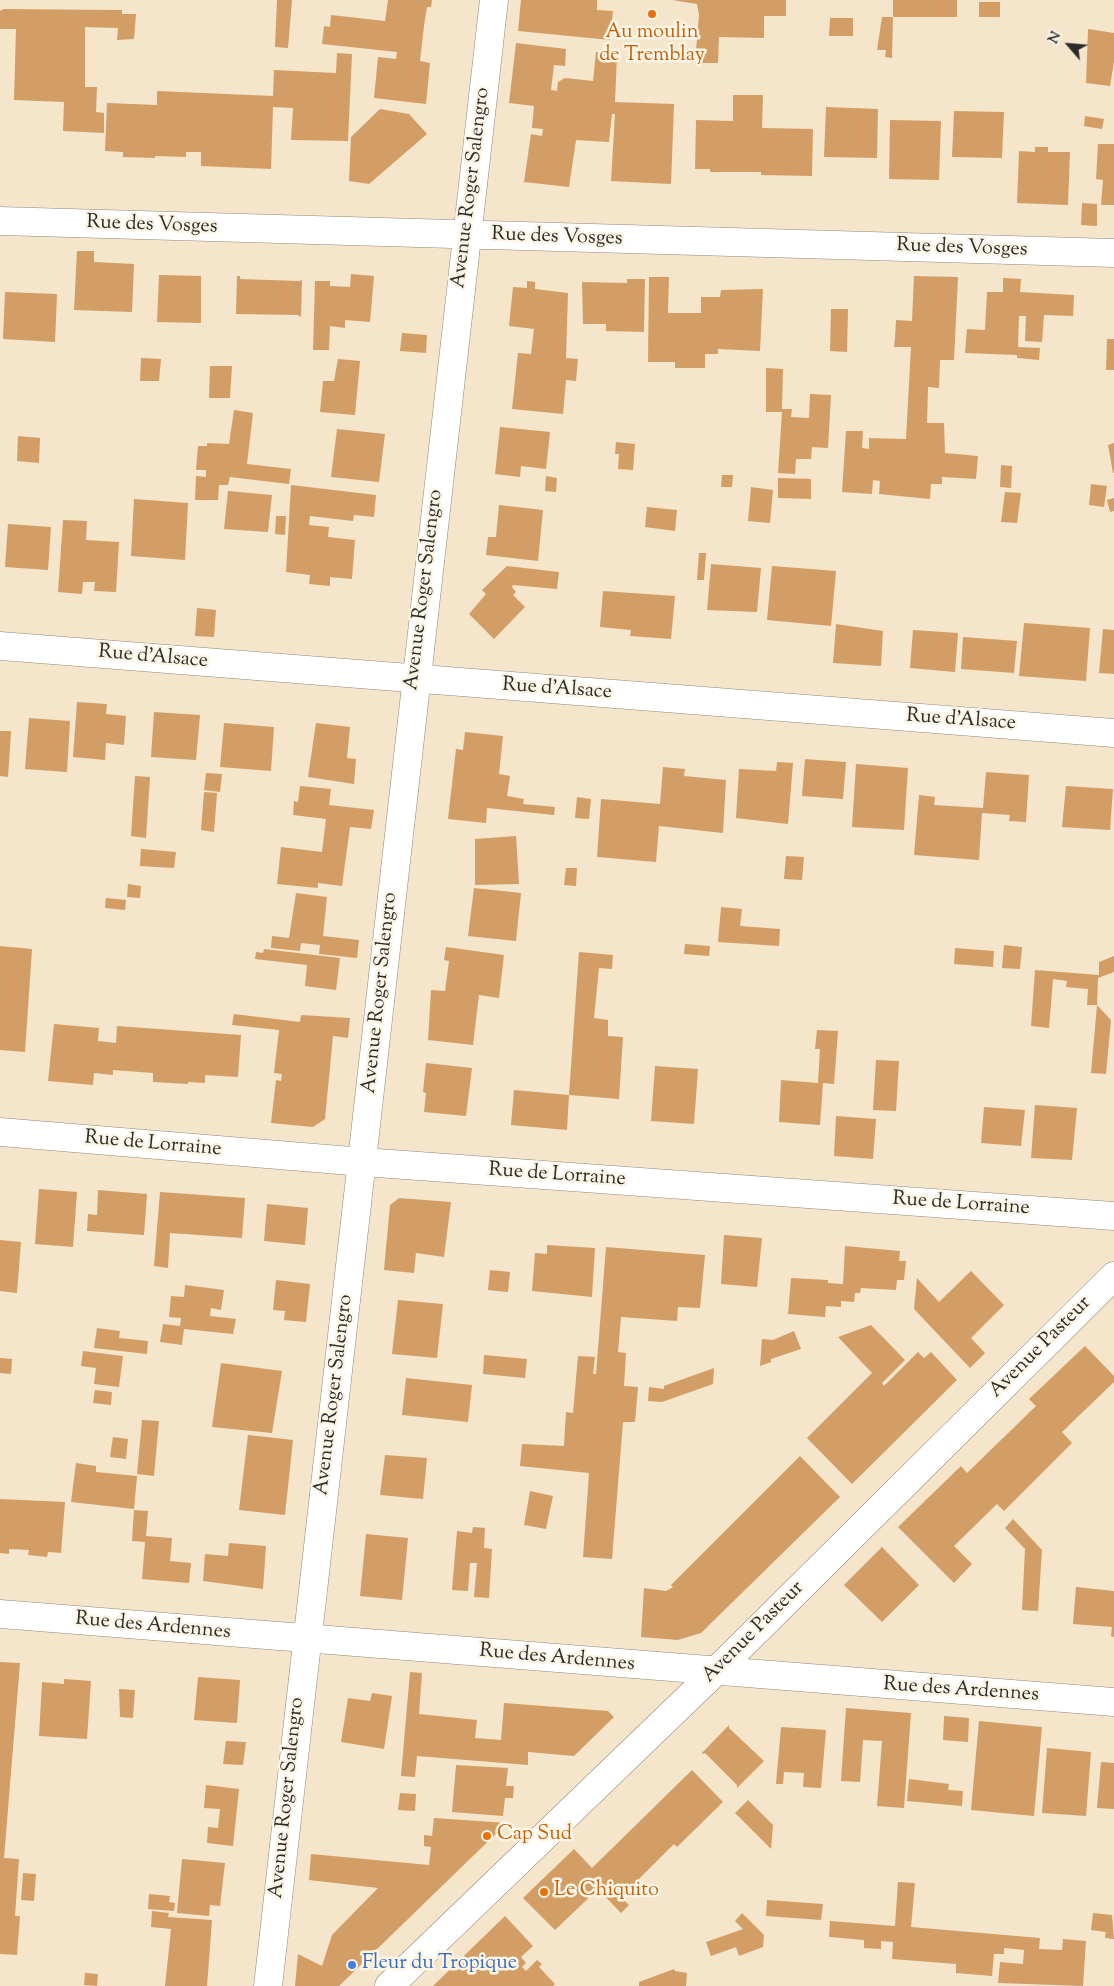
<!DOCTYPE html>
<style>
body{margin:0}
#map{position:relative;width:1114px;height:1986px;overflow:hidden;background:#f5e5cb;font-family:"Sorts Mill Goudy",serif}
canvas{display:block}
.north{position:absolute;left:1044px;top:20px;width:50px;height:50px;-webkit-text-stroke:4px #fcf5e5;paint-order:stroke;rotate:297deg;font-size:14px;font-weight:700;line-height:20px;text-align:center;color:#2b2b2b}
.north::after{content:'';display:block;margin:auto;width:18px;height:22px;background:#2b2b2b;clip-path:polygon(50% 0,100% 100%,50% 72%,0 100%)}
</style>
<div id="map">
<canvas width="1114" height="1986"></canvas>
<div class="north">N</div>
</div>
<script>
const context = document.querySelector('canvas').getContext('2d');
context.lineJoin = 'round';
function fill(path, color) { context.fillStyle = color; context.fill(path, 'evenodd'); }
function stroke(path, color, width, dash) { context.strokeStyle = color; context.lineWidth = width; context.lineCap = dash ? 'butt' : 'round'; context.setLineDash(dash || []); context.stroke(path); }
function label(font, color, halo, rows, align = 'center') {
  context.font = font + ' "Sorts Mill Goudy",serif'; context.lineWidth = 5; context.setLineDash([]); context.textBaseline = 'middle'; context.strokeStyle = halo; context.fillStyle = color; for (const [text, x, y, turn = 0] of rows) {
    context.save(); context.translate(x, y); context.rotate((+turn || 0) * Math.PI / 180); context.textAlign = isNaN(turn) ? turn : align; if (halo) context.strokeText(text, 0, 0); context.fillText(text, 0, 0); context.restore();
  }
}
const building = new Path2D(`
 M277,0H292L288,48L275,47Z
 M388,0H432L431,7H427L424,26L420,61L430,63L426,104L374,98L378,57L396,59L397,52L322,44L324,26L330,27L331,15L385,21Z
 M521,0H597V10L613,11L610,40L518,31Z
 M672,0H786V16H764V38L719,37L718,63H695L699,15L697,4Z
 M893,0H957V17H893Z
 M979,2H1000V17H979Z
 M4,9L115,10H122V14H136L134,39L117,40L118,28L85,27V87H97L96,112L104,113V133L63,131L64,102L14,100L16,29H0V11Z
 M882,17H893L892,58L885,57L886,50H877Z
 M830,18H853V36H829Z
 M1088,29L1114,33V62L1110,86L1086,83Z
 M516,43L566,49L565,66L554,65L551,90L557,91L558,82L565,78L593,81L596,52L617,55L615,102L674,104L671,184L611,181L615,114H612L609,142L576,140L569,187L524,182L531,134L542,136L543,129L532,128L534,106L509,103Z
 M337,53L352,54L348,141L291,140L293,108L273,107L271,169L201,166V152H186V157L155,156V158L123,157V152L105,151L107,103L157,105V91L273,96L274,70L336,73Z
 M733,95H763L762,128L813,129L812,176L761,175V172H710V169H695L696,120L733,121Z
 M826,107L878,109L877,158L824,157Z
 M380,109L409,114L427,134L369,184L349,181L351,137Z
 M954,111L1004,112L1002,158L952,157Z
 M1085,116L1104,119L1102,129L1084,126Z
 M890,120L941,121L939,180L889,179Z
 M1098,144H1114V205H1101L1103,180L1096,179Z
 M1035,147H1048V152H1070L1068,205L1017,203L1019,151L1035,152Z
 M1082,203L1097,204V226L1081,225Z
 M77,251H94V262L134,264L132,312L74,310Z
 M351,274L374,276L370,322L345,320V328L330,326L329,350H313L315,281H330V286L350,287Z
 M159,275L201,276V323L157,322Z
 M237,276H240V279L300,281L302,279L301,317L298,315L236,314Z
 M914,276L958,277L954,360H940L939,388L928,387L927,423H944L945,453L978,456L976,479L942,477V484H931L930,499L879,494L880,481L873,480L872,494L842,492L846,431H863L862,448L869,449V438L906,439L911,347H894L895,338L896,320L912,321Z
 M649,277H669L668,313H701V297H720L721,290L763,289L760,351L718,349V354H705V368H675V362H648Z
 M1003,278L1021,279L1020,292L1074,295L1073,316L1044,315L1042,342L1025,341L1026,316H1019L1018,347L1040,348L1039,360L1017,358V355L965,353L967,329L985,330L987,292H1003Z
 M627,279H645L644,332L606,331V324H583L582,282L627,283Z
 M527,281L535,282V289L568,293L566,358L578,359L576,381L566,380L563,414L512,409L518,353L531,354L534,329L509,326L513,287L527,288Z
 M5,292L57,294L55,342L3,339Z
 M831,309H848L847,352L830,351Z
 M402,333L427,335L426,353L400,351Z
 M1107,339H1114V370H1106Z
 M141,358L161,359L159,381H140Z
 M338,359L360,361L355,415L320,412L323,381H334Z
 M210,366H232L230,398H209Z
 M766,368L783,369L782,409H792L791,417L809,418L810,394L831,395L828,448L812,447L811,459H796L795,474L778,473L782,412H766Z
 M234,410L253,413L247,464L291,469L289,484L230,477L228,485H219L218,500H195L196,476L206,477V470H196L198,446H207V443L229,444Z
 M500,427L550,432L546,469L521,466L520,477L495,474Z
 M337,429L385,434L379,482L331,477Z
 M18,436L40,438L39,463L17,461Z
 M616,442L635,444L633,470L618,469L619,454H615Z
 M1114,443V473H1113L1108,445Z
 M1001,465L1012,466L1011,488L1000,487Z
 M722,475H733L732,487H721Z
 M546,476L557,478L556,492L545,491Z
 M778,478L811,479V499L778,498Z
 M1091,484L1107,486L1104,507L1089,505Z
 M291,485L376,495L374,517L354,515L353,521L310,516L309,525L329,527L328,537L355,540L352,579L330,577V586L309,584L310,575L286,572Z
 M751,487L773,490L770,523L748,521Z
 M228,491L272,495L268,532L224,529Z
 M1005,492L1021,493L1017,523L1001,522Z
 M1114,498V511L1110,512L1107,500Z
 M134,499L188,503L185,560L131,556Z
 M499,505L543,510L538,561L486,555L488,537H496Z
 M647,507L677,510L675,531L645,527Z
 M276,516H286L285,535L275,534Z
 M63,520L87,521L86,540L119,542L116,592L94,591L95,582H83L82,594L58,592Z
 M8,524L51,527L48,570L5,567Z
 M699,553H706L704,580H697Z
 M711,564L761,568L757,612L707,610Z
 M507,566L559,572L557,589L513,585L512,587L516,592L513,595L525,607L494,639L469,614L486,594L482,590Z
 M772,566L836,571L831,626L767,620Z
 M603,591L675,596L671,639L630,636L631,630L600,627Z
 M197,608L216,610L214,637L195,636Z
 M1024,623L1090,628L1086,681L1019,676Z
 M836,624L883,631L881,666L833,663Z
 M1103,629L1114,630V674L1099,673Z
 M913,630L958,633L955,672L910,668Z
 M963,637L1017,641L1014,673L961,669Z
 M77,702L107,704L106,714L126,716L124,745L106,743L105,760L73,757Z
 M154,712L200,715L196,760L151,757Z
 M29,718L70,721L67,772L25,769Z
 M224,723L274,727L271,771L220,767Z
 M316,723L350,727L347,758L356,759L354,784L308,777Z
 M0,731H11L8,777L0,776Z
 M465,732L503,736L499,774L510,776L507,796L524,799L523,804L555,807L554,815L487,808L486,823L448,819L456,749L463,750Z
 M805,759L846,762L843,799L802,796Z
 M777,762L793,763L788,824L736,818L739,769L776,771Z
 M856,764L908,768L904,830L852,827Z
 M663,767L685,769L684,776L726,780L723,833L659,826L656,862L597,857L601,799L660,804Z
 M986,772L1029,775L1026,822L1009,821L1010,815L982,813L979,860L914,855L919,795L935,797L934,805L983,808Z
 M206,773L222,774L220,792L204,790Z
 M135,776L150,777L146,838L131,836Z
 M300,786L331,789L329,805L374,810L371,829L350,827L342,886L318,883V888L277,884L281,847L322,852L326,819L293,815L294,801L298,802Z
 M1066,786L1113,789L1110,830L1062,827Z
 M204,792L217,793L214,832L201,830Z
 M577,797L591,799L589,819L575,818Z
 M516,836L519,884L475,885V839Z
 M141,849L176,852L174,868L140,866Z
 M786,856L804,857L802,880L784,879Z
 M566,868H577L576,886L564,885Z
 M128,884L141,886L140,898L127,897Z
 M474,888L521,893L516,941L468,936Z
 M296,893L327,897L323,936L359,940L357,958L319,954L320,945L301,943L300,951L271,948L272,936L289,938Z
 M106,898L126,900L125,910L105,908Z
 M721,907L742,909L740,926L780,929L779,946L718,942Z
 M685,944L710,946L709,956L684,954Z
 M1004,945L1022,947L1020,969L1002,968Z
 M0,946L32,949L25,1052L0,1050Z
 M446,947L504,955L499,998L479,995L473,1045L428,1040L431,990L445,991L449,961L444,960Z
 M955,948L994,951L993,967L954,964Z
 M264,949L340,958L336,990L305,986L307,965L255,959L256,952L263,953Z
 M579,952L613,955L612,969L599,968L594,1018L608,1020V1036L623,1037L619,1099L569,1095Z
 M1114,956V972L1098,978L1097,1005H1087L1088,989L1066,987L1067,981L1053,979L1049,1028L1031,1026L1035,970L1099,975V962Z
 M1097,1005L1111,1020L1106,1074L1091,1073Z
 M234,1014L300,1022L301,1015L350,1018L348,1038L333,1036L325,1119L313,1127L271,1123L276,1080L281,1081L282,1074L274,1073L279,1030L232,1025Z
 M54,1024L99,1028L98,1041L116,1043L117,1026L241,1035L238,1077L205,1075V1083L188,1082V1084L153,1082V1073L113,1070V1075L94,1073L93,1085L48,1081Z
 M817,1030L838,1031L834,1084L823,1083L820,1125L779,1122L781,1080L818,1083L820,1049H815Z
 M876,1060L899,1061L896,1111L873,1110Z
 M426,1063L472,1068L466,1116L424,1112L426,1093L423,1092Z
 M655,1066L698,1069L694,1124L651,1121Z
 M514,1090L569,1095L567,1130L511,1125Z
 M1035,1105L1077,1108L1072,1160L1031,1158Z
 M984,1107L1025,1110L1021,1146L981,1143Z
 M836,1116L876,1119L873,1159L834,1156Z
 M39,1189L77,1192L73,1247L35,1244Z
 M98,1190L147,1194L144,1235L87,1231L88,1214L97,1215Z
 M160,1192L245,1198L242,1238L170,1233L168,1268L154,1266Z
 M399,1198L451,1202L444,1257L416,1253L414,1273L384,1270L390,1205Z
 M267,1204L308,1208L305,1245L264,1241Z
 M724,1235L762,1238L757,1287L721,1284Z
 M0,1240L21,1242L17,1293L0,1291Z
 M547,1245L595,1248L592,1297L532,1291L535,1253L547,1254Z
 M845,1246L900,1251L899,1261H906L904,1280H897L896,1290L861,1288L860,1293H855L854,1302L841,1301V1307L826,1306L825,1317L788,1314L791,1278L828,1280V1283L843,1284Z
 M606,1247L705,1255L700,1308L678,1307L677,1321L621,1317L618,1352L626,1353L624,1386L638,1387L635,1422H623L612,1559L583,1557L589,1473L520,1466L522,1444L564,1446L566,1412L573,1413L578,1356L595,1357L593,1374H596Z
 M490,1270L510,1272L508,1292L488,1290Z
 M971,1271L1004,1305L971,1338L985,1353L970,1368L914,1309L917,1278L939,1302Z
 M276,1280L310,1284L306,1322L284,1320L285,1311L273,1310Z
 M185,1285L224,1290L221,1310L211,1308L210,1316L236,1319L233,1334L184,1329L182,1345L160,1342L163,1324L180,1326L181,1318L169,1317L171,1296L184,1297Z
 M398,1300L443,1304L437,1358L392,1354Z
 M871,1325L905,1360L882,1383L884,1386L918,1352L924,1358L931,1352L957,1380L852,1484L807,1438L872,1373L838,1337Z
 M97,1328L120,1331L119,1338L148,1341L147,1354L94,1348Z
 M794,1331L801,1349L771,1359V1362L760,1366L762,1339L773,1340Z
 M1085,1346L1114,1376V1382L1062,1432L1072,1443L1004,1511L997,1504L954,1546L972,1564L954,1583L898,1527L961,1466L967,1473L1036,1406L1029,1399Z
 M83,1351L123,1356L119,1387L94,1384L96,1368L81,1366Z
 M484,1355L527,1359L525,1378L483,1374Z
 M0,1358L12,1359L11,1374L0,1373Z
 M221,1363L282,1371L272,1433L212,1427Z
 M714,1368L713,1384L662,1402L648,1401L649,1387L664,1389V1386Z
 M406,1378L472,1385L468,1422L402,1415Z
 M95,1390L112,1392L111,1405L93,1403Z
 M142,1420L159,1421L154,1476L137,1474Z
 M248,1435L293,1440L285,1515L239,1510Z
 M113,1437L128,1439L126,1459L110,1457Z
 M385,1455L427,1458L423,1499L380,1495Z
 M800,1456L840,1497L701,1633L678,1640L641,1637L644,1588L666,1591L673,1587L671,1585Z
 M76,1463L96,1466V1472L137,1476L134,1509L71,1502Z
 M530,1491L553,1496L546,1529L524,1525Z
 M0,1499L65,1502L61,1553L48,1552L47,1557L28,1555L29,1550L9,1549V1554L0,1553Z
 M134,1510L148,1511L146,1536L172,1538L170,1561L191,1563L189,1583L142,1579L145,1542L132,1541Z
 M1013,1519L1042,1550L1038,1611L1022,1610L1025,1549L1005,1528Z
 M473,1527L485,1528L484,1548L492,1549L489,1598L474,1597L477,1563H470L468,1591L452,1590L457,1531L472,1533Z
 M366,1534L408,1538L402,1600L360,1596Z
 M229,1543L266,1546L263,1589L203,1581L205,1554L228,1556Z
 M882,1547L919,1585L882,1622L844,1585Z
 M1076,1587L1114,1591V1637L1111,1636L1112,1627L1073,1624Z
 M0,1662L20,1663L4,1858L19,1859L15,1916H20L17,1955L0,1954Z
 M410,1672L422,1673L419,1714L477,1720L475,1738L501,1740L504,1703L608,1711L614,1717L574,1756L528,1752V1765L417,1756L415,1777L401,1776Z
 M198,1677L240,1680L237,1723L194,1720Z
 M64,1679L91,1681L87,1739L39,1736L42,1682L64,1684Z
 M119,1689L135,1690L133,1718L120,1717Z
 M372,1693L392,1696L384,1749L341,1742L348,1698L370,1701Z
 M846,1708L911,1713L904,1808L877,1806L882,1741L863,1740L860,1782L841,1781Z
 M944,1716L969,1718L968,1742L943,1740Z
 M979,1721L1042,1727L1034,1816L971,1810Z
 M729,1725V1728L764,1761L737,1788V1785L705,1753L703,1754L702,1753Z
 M781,1727L826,1730L821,1788L803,1787L804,1773L784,1772L783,1784H776Z
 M226,1741L246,1742L243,1765L223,1764Z
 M1047,1748L1091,1752L1086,1816L1042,1813Z
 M1101,1762L1114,1763V1809L1097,1808Z
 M456,1765L508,1768L506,1786H514L513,1798H505L503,1816L452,1812Z
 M692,1770L723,1802L677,1847L674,1844L621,1897L629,1905L621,1913L598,1889L555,1930L523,1898L574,1849L592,1868Z
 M909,1779L949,1784L948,1790L963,1791L962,1806L907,1801Z
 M206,1785L239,1789L233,1846L207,1843L208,1827L218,1828L220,1809L204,1808Z
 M400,1793L416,1794L415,1811L398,1810Z
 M748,1800L773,1825L771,1849L735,1813Z
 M434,1818L507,1823L339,1986H295L298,1954L322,1966L332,1935L378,1888L309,1880L311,1854L429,1865L431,1847L424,1846V1835L432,1836Z
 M182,1859L225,1863L220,1906L210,1905L209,1916L177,1913Z
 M23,1873L36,1874L34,1901L21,1900Z
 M898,1882L915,1883L911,1927L1040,1938L1039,1949L1062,1950L1063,1939L1086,1941L1083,1986L998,1983L1000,1962L1023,1964L1024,1950L1004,1948V1954H994L992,1976L956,1973V1964L892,1959L893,1942L881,1941V1949L864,1948V1940L829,1937L830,1921L895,1926Z
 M149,1894L170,1896L169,1902L175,1903L174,1911L148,1909Z
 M767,1900L823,1904L821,1920L766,1916Z
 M152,1911L169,1913L168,1917L212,1920L207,1986H165L171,1929L151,1927Z
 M742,1913L764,1935L763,1947L739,1956L736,1947L711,1956L706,1942L743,1929L735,1921Z
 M1093,1913L1112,1915L1114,1939L1105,1938L1106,1932L1091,1930Z
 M505,1916L533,1946L521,1957L526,1963L522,1967L526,1971L537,1960L542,1964L539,1967L555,1984L553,1986H433Z
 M674,1969L675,1971L687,1973L686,1986H639V1982Z
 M85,1973L98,1974L97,1986L84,1985Z`);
const street = new Path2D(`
 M0,221L1114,253
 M0,646L1114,733
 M0,1132L363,1162L1114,1216
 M0,1614L1114,1702
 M268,1986L494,0
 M389,1986L715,1672L1114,1276`);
const markers = [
 [652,14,5,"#e8710a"],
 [487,1836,5,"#e8710a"],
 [544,1892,5,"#e8710a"],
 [352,1965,5,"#3f7fe0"]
];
const foodNames = [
 ["Au moulin",652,34,"center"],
 ["de Tremblay",652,57,"center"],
 ["Cap Sud",497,1836],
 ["Le Chiquito",554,1892]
];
const streetNames = [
 ["Avenue Roger Salengro",472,188,-83],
 ["Rue des Vosges",152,226,2],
 ["Rue des Vosges",557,238,2],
 ["Rue des Vosges",962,249,2],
 ["Avenue Roger Salengro",425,590,-83],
 ["Rue d'Alsace",153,658,5],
 ["Rue d'Alsace",557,690,4],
 ["Rue d'Alsace",961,721,4],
 ["Avenue Roger Salengro",381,993,-84],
 ["Rue de Lorraine",153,1145,5],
 ["Rue de Lorraine",557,1176,4],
 ["Rue de Lorraine",961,1205,4],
 ["Avenue Pasteur",1041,1348,-45],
 ["Avenue Roger Salengro",335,1395,-83],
 ["Rue des Ardennes",153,1627,5],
 ["Avenue Pasteur",754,1633,-45],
 ["Rue des Ardennes",557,1659,5],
 ["Rue des Ardennes",961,1691,4],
 ["Avenue Roger Salengro",288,1798,-84]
];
const shopNames = [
 ["Fleur du Tropique",362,1965]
];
fill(building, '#d29e66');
stroke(street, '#90887b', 29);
stroke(street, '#fff', 28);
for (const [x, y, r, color] of markers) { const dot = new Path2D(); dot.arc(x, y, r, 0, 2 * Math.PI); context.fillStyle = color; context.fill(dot); stroke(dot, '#fcf5e5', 2); }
label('20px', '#c56008', '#fcf5e5', foodNames, 'left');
label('20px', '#2b2b2b', '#fcf5e5', streetNames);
label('20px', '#366cbe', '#fcf5e5', shopNames, 'left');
</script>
